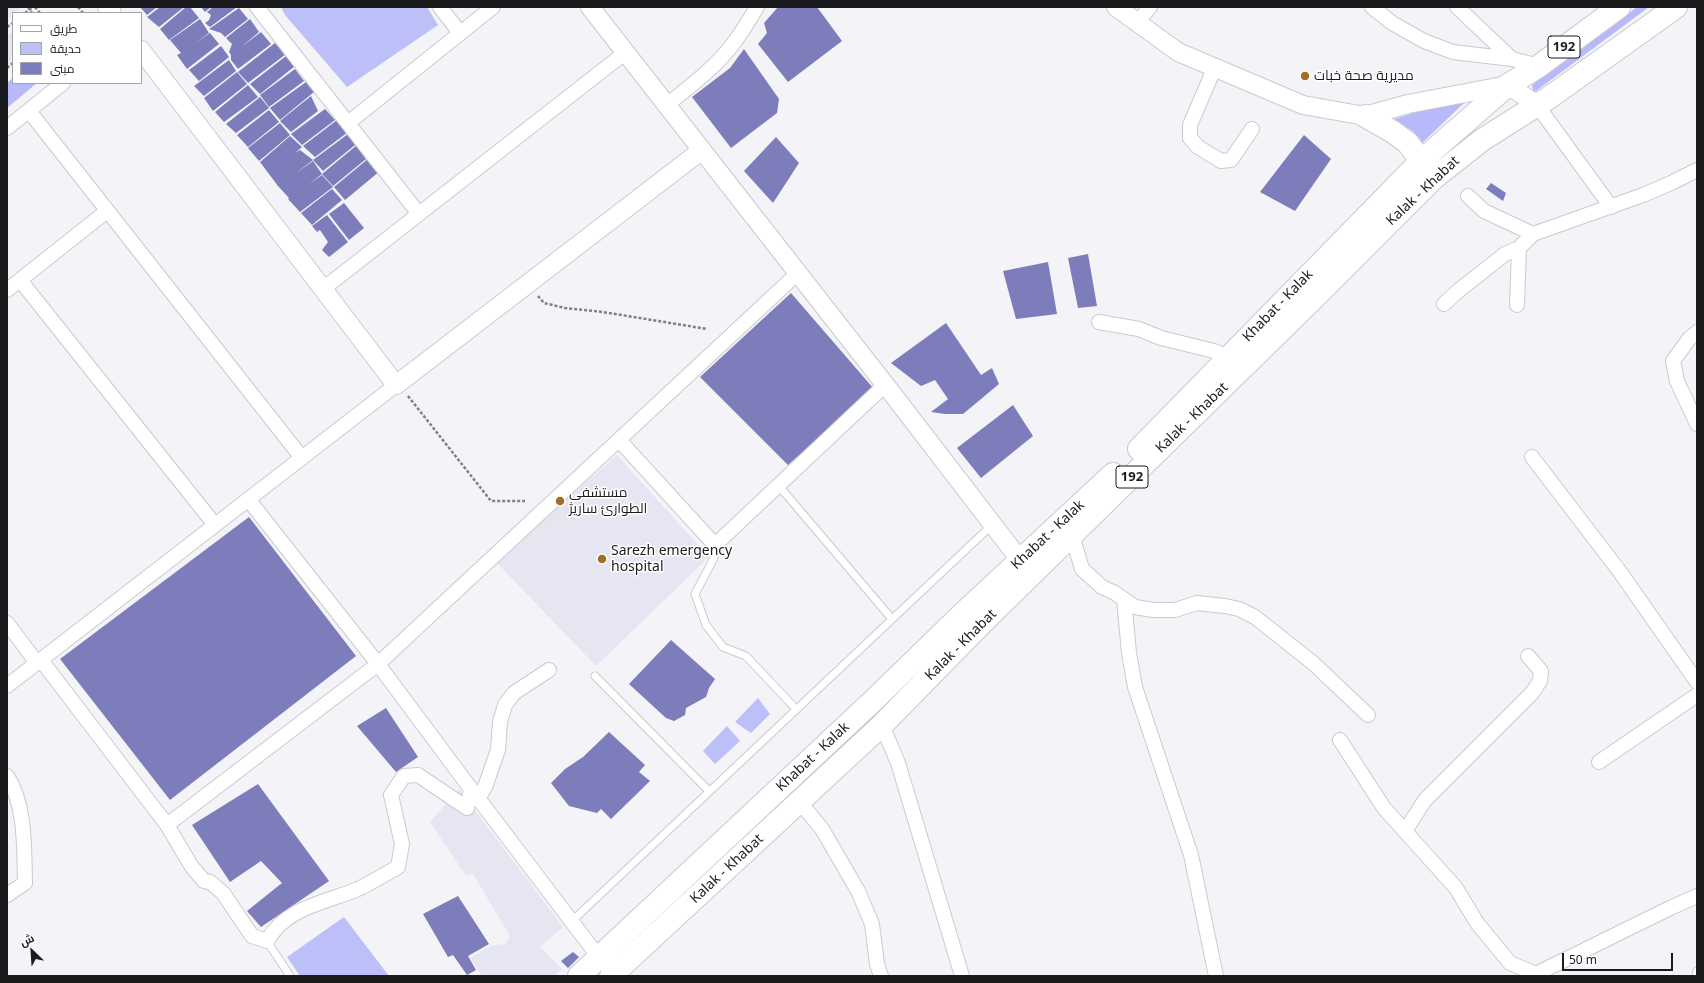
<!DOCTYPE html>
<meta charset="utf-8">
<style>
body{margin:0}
#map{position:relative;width:1704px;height:983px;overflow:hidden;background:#f3f3f8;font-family:"Noto Sans",Cairo,sans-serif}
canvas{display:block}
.frame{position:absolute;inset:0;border:8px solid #1a1b1c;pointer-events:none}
.legend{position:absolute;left:12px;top:12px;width:130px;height:72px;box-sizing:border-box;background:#fff;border:1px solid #a3a4a4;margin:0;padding:5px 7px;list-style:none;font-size:12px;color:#1a1b1c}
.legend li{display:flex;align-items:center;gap:8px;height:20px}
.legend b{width:20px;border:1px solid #a3a4a4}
.north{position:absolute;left:12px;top:931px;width:40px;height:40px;-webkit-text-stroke:3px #fff;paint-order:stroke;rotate:335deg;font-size:11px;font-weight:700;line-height:16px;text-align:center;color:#1a1b1c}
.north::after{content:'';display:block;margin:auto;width:14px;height:18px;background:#1a1b1c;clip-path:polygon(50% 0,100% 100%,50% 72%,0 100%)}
.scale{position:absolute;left:1562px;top:953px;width:111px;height:18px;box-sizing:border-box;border:2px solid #1a1b1c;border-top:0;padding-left:5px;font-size:12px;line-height:14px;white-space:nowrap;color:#1a1b1c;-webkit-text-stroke:3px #fff;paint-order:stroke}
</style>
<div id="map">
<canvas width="1704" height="983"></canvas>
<div class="frame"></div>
<ul class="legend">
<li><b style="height:5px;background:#fff"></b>طريق</li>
<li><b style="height:11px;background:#bdbff9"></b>حديقة</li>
<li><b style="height:11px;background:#7c7dba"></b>مبنى</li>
</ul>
<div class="north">ش</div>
<div class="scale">50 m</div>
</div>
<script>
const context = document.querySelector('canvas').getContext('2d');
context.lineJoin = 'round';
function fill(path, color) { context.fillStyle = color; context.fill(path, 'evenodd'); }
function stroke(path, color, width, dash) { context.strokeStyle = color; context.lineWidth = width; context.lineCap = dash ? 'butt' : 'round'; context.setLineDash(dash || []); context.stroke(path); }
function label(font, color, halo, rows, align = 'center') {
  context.font = font + ' "Noto Sans",Cairo,sans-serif'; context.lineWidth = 3; context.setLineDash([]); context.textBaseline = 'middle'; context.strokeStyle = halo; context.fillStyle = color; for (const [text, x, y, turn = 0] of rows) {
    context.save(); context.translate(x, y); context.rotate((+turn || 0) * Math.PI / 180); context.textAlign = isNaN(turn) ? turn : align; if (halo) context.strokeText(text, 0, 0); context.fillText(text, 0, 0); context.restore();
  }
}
const built = new Path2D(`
 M7,7H22L7,19Z
 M13,31V60L7,65V36Z
 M617,455L709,557L596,666L495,561Z
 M459,789L563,927L540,947L562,969L554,976H482L470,958L491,946L505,944L510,936L473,874L466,876L430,822Z`);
const green = new Path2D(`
 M281,7H427L438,25L347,87L285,15Z
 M758,698L770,714L751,733L735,722Z
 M727,726L740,741L715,764L703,751Z
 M344,917L389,976H300L287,957Z`);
const forest = new Path2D(`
 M1637,7H1649L1536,91H1533L1532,85Z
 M13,78V83H37L7,108V83Z
 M1463,98L1464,103L1421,144L1414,132L1394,119Z`);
const building = new Path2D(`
 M140,7H157L147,15Z
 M160,7H184L159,27L147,17Z
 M186,7H190L199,18L169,40L160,29Z
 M201,7H211L205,12Z
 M213,7H237L210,27L205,23L209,20L211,15L207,12Z
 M778,7H817L842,41L788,82L758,44L767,33L764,23Z
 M239,8L248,19L225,37L221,33L209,29Z
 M200,19L209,33L195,43L210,33L219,44L187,69L177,55L181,53L170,40Z
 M250,19L259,32L241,47L261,32L271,44L238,69L231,60V55L229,52L232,44L226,38Z
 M275,43L286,54L248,83L238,72Z
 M221,46L229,57L199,81L189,70Z
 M744,49L779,99L777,113L731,148L692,97L730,68Z
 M286,56L295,66L260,94L250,84Z
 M229,60L236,71L204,96L194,86Z
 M295,69L304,81L269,107L260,95Z
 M237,72L247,84L213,111L204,98Z
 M306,82L314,92L280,120L270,108Z
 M248,85L258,97L224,122L215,112Z
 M311,96L318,111L291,132L280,121Z
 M260,97L269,108L236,133L226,124Z
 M325,109L335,120L302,145L291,134Z
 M269,110L279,122L248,147L237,135Z
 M337,120L348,132L315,157L303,146Z
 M280,123L290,135L259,161L248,148Z
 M348,134L355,145L323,171L313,160Z
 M1304,135L1331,159L1295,211L1260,192Z
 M290,136L302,147L295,153L300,150L313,160L295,174L313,161L322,174L309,184L322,175L333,187L300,212L288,199L289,198L278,186L260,162Z
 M776,137L799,163L773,203L744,171Z
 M357,145L366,159L333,186L322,174Z
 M369,158L380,171L345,200L334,187Z
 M1491,183L1506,193L1503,201L1486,189Z
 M332,189L342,200L312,225L301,213Z
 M344,203L364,228L349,240L329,214Z
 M327,215L348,242L329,257L322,250L328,242L320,230L317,232L312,226Z
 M1088,254L1097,306L1078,308L1068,258Z
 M1048,262L1057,314L1016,319L1003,271Z
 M791,293L874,389L788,465L700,377Z
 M946,323L981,375L992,368L999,384L963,414H945L931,412L948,399L935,380L921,386L891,363Z
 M1013,405L1033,436L981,478L957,448Z
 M249,517L356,656L170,800L60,659Z
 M671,640L715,679L709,688L706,697L686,708L685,715L674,721L666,718L629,684Z
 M386,708L418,757L396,772L357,726Z
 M609,732L645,765L639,772L650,781L611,819L601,809L597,813L569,806L551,783L565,769L583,757Z
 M258,784L329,881L261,927L247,911L282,883L261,861L230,882L192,825Z
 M458,896L489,944L468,956L476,970L467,975L453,955L448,957L423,914Z
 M573,952L579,957L568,968L561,961Z`);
const path = new Path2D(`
 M28,7L32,13
 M35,7L40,13
 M78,7L83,13
 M25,13L33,7
 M7,27L13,23
 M7,68L13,63
 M538,296L544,303L565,308L603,312L707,329
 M408,396L491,501H525`);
const service = new Path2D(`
 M779,486L892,619
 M715,545L714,558L695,594L706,625L723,647L746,656L796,709
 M595,676L709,791
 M571,922L992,525
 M267,941L290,976
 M1696,976L1697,971`);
const minor = new Path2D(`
 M257,7L419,214
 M440,7L460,33
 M1372,7L1392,23L1424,41L1453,52L1512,59L1539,66
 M1457,7L1512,59
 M1137,23L1150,7
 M1215,67L1190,125V138L1198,147L1221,161L1231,160L1252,129
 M667,105C690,86 715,68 733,44C742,32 750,19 757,7
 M1537,105L1611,207
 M29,111L302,458
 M348,123L493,7
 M7,128L63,83
 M1468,196L1484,211L1533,234L1643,195L1671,183L1697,170
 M107,211L20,280L215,525
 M323,289L626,52
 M7,290L20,280
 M1444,304L1458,291L1505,254L1519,248L1533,234
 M1517,305L1519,248
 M1099,322L1139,329L1161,338L1214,351L1228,357
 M1697,332L1689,339L1673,361L1677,381L1697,424
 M619,440L715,545L885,385
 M1532,457L1620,572L1697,682
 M248,499L378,664L462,777L604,964
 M1072,535L1082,569L1102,587L1115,593L1135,607L1153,610H1175L1197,603L1225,606L1239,609L1255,617L1313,663L1368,715
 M1124,599L1129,653L1135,687L1191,855L1216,976
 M7,623L37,663
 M41,660L167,825L378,664L798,273
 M7,686L396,385
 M882,725L898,763L962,976
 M1340,740L1384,808L1456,888L1477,923L1510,963L1536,974L1670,908L1697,896
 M1599,762L1697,695
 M7,776C26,805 24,849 25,883L7,895
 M478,799L485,787L498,750L500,722L505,705L514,693L549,670
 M799,801L822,829L858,891L872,924L877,964L881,976
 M167,825L192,867L204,881L210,882L223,893L252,936L267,941C286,907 325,903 358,889C371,883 385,874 398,867L402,844L391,795L404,776L418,775L467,808L471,789
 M1405,831L1425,800L1532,693L1540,681L1541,671L1528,656`);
const tertiary = new Path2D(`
 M107,7L112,13
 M590,7L894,396L1020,560
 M1116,7L1178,52L1303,105L1365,116L1408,104L1508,85L1537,105
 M141,50L396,385L702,150`);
const primary = new Path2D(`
 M1365,116L1393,132L1408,143L1421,161
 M1139,449L1421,161L1508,85L1539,66L1619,7
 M579,976L877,697L958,618L1113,474
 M611,976L882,725L985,620L1309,303L1434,178L1482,140L1550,97L1676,7`);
const markers = [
 [1305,76,5,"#a06f24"],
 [560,501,5,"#a06f24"],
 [602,559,5,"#a06f24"]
];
const shields = [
 [1564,47,32],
 [1132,477,32]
];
const shieldNames = [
 ["192",1564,47],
 ["192",1132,477]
];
const poiNames = [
 ["مديرية صحة خبات",1314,76],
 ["مستشفى",569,493],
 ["الطوارئ ساريژ",569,509],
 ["Sarezh emergency",611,551],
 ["hospital",611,567]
];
const streetNames = [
 ["Kalak - Khabat",1423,191,-43],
 ["Khabat - Kalak",1278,306,-46],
 ["Kalak - Khabat",1192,418,-44],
 ["Khabat - Kalak",1048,535,-43],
 ["Kalak - Khabat",961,645,-45],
 ["Khabat - Kalak",813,757,-43],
 ["Kalak - Khabat",727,869,-43]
];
fill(built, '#e5e6f2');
fill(green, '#bdbff9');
fill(forest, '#b7b9fb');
fill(building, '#7c7dba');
stroke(service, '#cacacf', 9);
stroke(minor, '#cacacf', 16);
stroke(tertiary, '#cacacf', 20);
stroke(primary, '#cacacf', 24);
stroke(path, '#7f8083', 2.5, [3, 2]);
stroke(service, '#fff', 7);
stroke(minor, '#fff', 14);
stroke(tertiary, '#fff', 18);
stroke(primary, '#fff', 22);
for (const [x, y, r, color] of markers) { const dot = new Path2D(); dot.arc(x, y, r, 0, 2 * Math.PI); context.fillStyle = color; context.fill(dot); stroke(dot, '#fff', 1.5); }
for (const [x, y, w] of shields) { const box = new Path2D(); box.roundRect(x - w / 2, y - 11, w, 22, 3); context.fillStyle = '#fff'; context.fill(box); stroke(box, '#1a1b1c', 1); }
label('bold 13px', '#1a1b1c', null, shieldNames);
label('14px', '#1a1b1c', '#fff', poiNames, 'left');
label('14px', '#1a1b1c', '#fff', streetNames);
</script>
